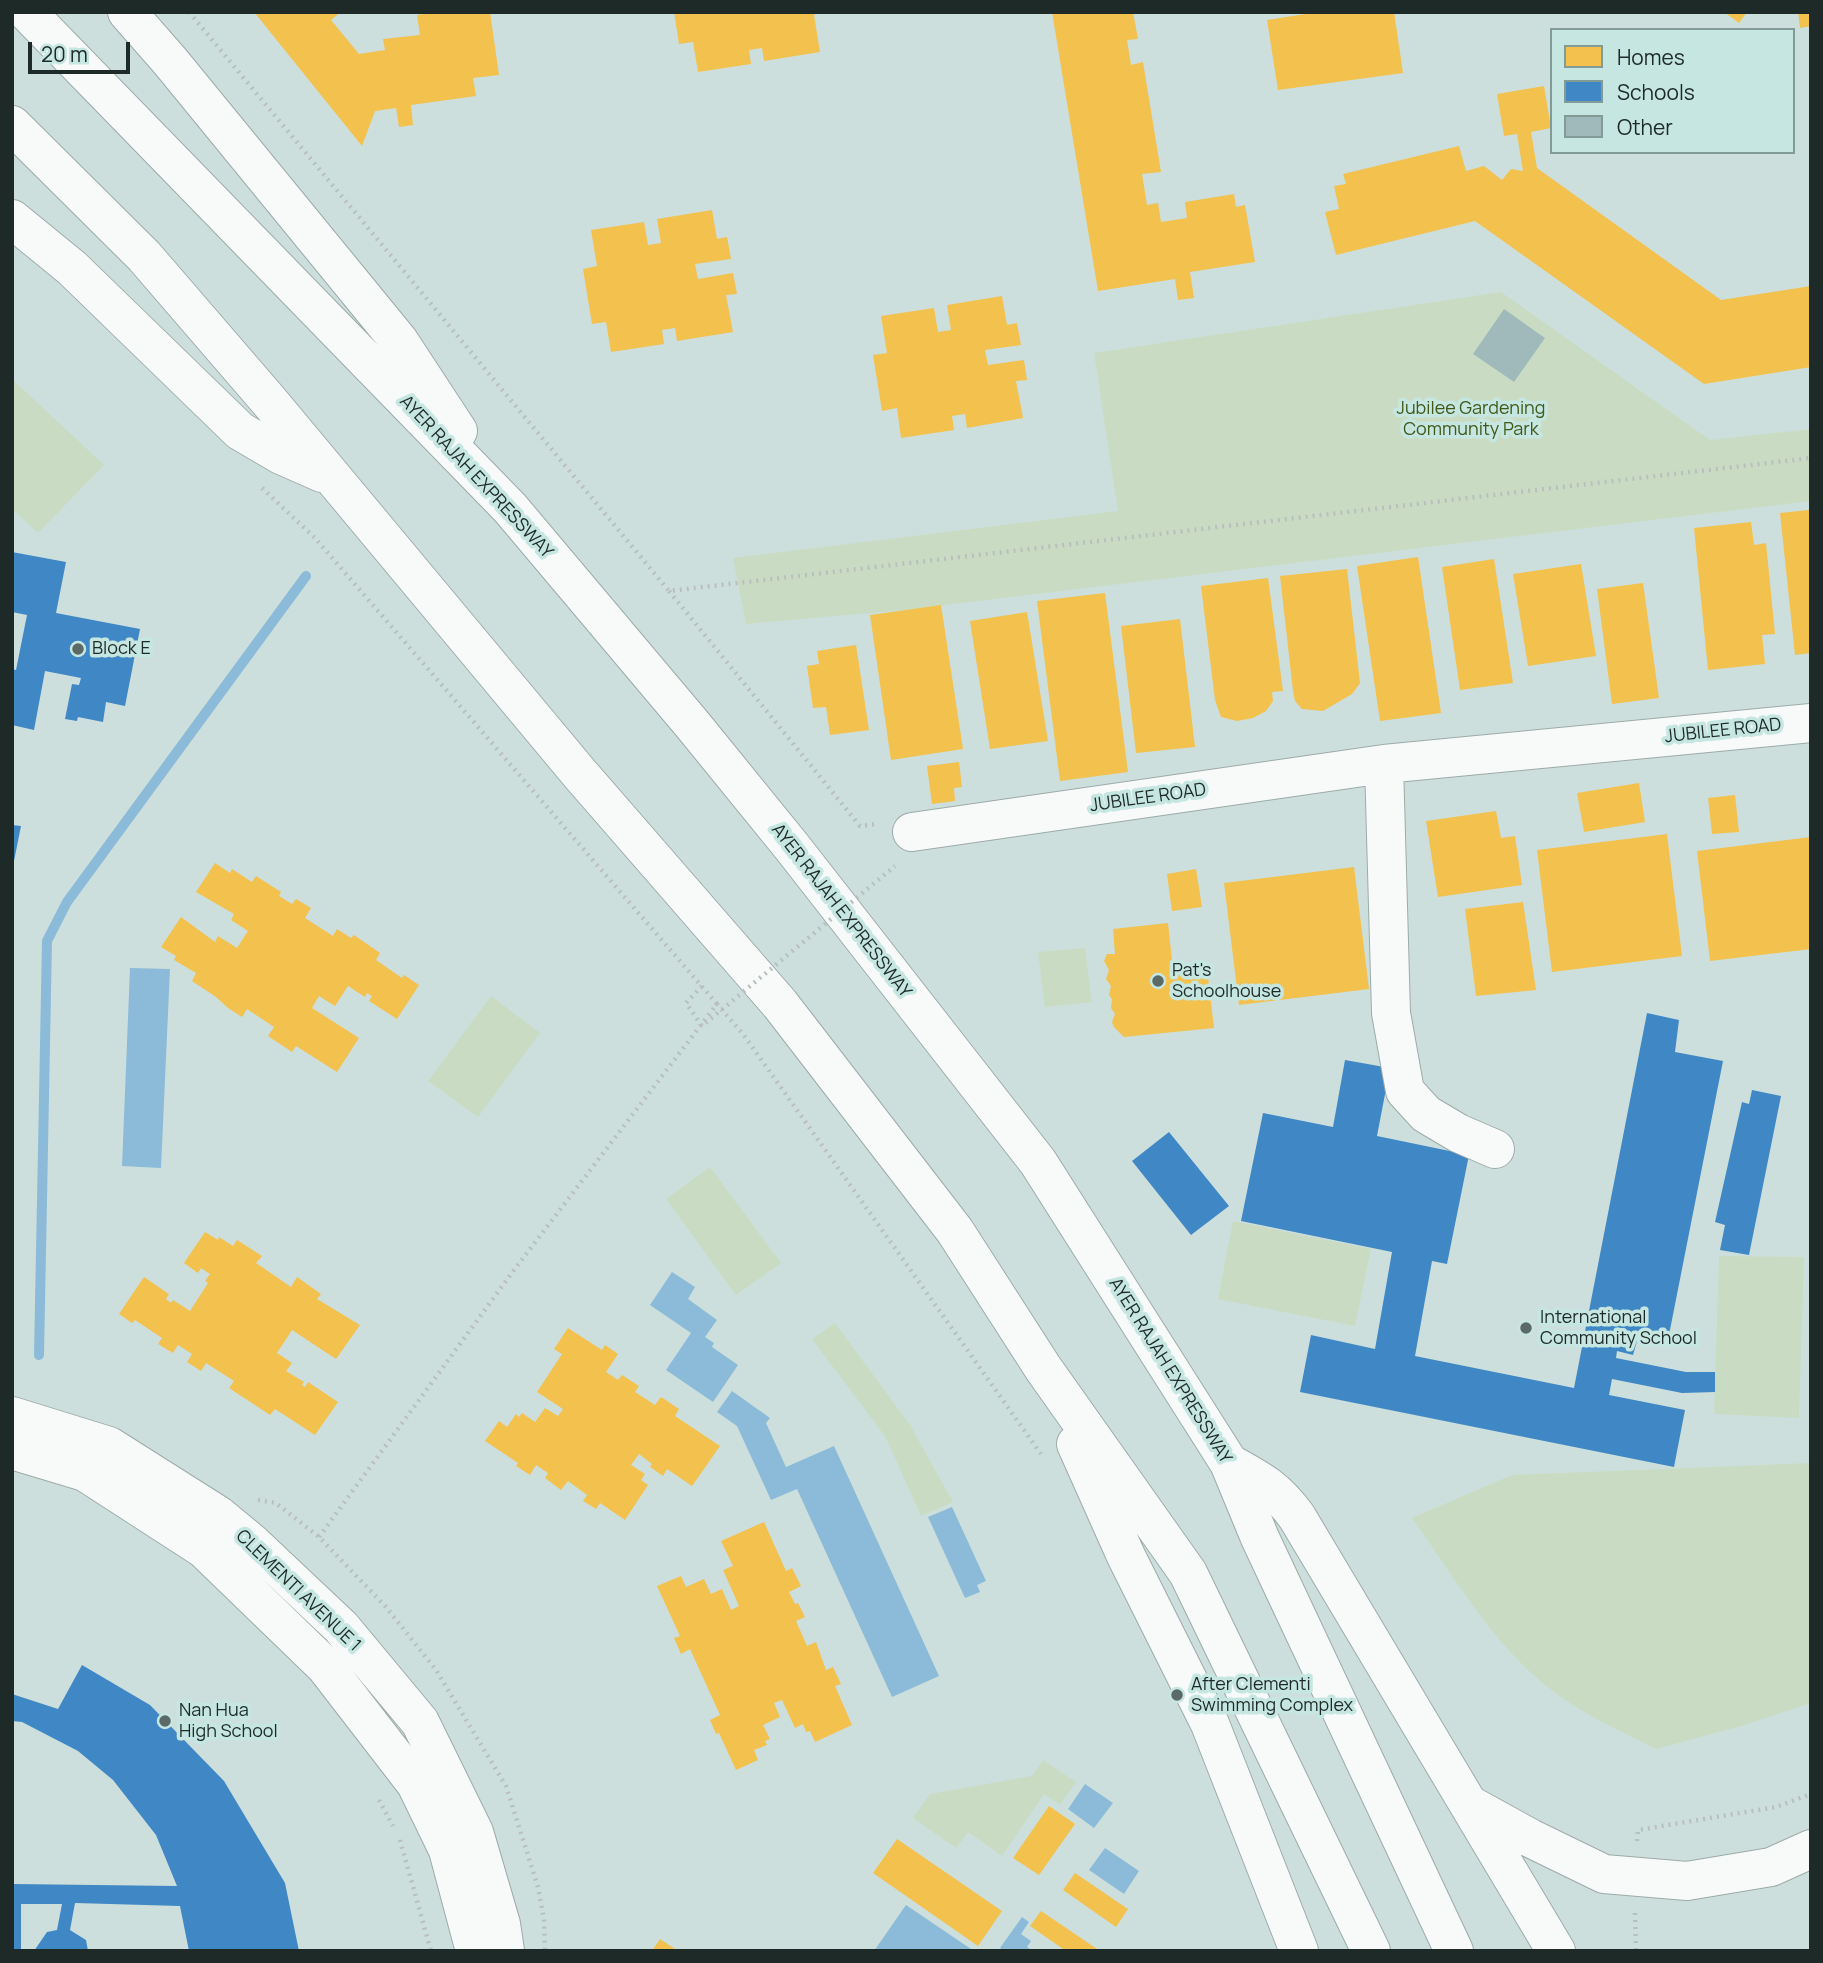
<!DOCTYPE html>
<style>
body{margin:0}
#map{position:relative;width:1823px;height:1963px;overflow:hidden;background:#cddfdc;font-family:Manrope,sans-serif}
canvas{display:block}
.frame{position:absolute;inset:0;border:14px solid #1e2a28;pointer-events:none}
.legend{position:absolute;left:1550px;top:28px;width:245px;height:126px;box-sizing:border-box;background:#c6e6e1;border:2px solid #839b97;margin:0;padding:9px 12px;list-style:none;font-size:21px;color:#1e2a28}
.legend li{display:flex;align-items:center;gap:14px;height:35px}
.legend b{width:35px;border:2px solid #839b97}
.scale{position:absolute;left:28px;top:42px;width:102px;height:32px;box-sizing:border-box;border:4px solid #1e2a28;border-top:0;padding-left:9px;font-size:21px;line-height:24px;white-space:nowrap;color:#1e2a28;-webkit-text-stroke:5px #c6e6e1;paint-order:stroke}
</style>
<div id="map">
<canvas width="1823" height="1963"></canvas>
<div class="frame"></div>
<ul class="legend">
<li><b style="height:19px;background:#f2c14e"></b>Homes</li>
<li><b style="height:19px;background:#3f88c5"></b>Schools</li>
<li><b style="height:19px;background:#a0babc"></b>Other</li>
</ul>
<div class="scale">20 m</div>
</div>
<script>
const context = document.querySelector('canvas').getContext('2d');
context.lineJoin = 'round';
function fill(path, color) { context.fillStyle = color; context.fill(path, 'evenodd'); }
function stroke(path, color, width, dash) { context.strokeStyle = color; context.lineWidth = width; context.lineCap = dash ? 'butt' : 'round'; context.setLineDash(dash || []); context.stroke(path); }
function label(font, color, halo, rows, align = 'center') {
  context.font = font + ' Manrope,sans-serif'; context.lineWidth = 7; context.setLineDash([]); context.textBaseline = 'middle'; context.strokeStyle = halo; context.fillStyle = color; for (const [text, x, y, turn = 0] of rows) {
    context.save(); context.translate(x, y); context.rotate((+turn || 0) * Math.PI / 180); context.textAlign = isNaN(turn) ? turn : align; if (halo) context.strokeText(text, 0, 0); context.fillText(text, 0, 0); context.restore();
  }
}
const green = new Path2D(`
 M1501,292L1710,440L1811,429V501L903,610L746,624L733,558L1118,511L1094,353Z
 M12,379L104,465L38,533L12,509Z
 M1085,948L1092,1002L1045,1007L1038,952Z
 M491,996L540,1033L478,1117L428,1081Z
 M710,1167L781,1263L736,1295L666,1199Z
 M1233,1221L1371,1249L1355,1326L1218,1299Z
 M1719,1256L1804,1257L1799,1418L1714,1414Z
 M835,1323L910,1425L953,1502L921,1516L885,1436L812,1339Z
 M1811,1463V1703L1741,1726L1656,1749C1618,1730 1578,1712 1545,1685C1490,1640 1453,1575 1412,1518L1512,1475Z
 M1043,1760L1076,1782L1060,1805L1044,1794L1002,1856L968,1832L956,1848L913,1818L930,1794L1032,1776Z`);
const water = new Path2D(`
 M130,968L170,969L161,1168L122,1166Z
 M672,1272L695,1287L688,1299L717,1320L705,1337L714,1343L712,1347L738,1365L713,1402L666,1370L691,1333L650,1305Z
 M732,1391L770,1418L766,1423L786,1467L834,1446L939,1676L892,1697L797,1489L771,1500L737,1426L717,1412Z
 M952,1507L986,1581L977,1585L980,1592L965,1598L928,1517Z
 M1085,1784L1113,1803L1094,1828L1068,1809Z
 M1105,1848L1139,1871L1124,1894L1089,1870Z
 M906,1905L974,1951H874Z
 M1022,1917L1029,1922L1021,1934L1031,1941L1027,1947L1033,1951H1004L1000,1948Z`);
const homes = new Path2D(`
 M254,12H341L331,20L359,54L385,50L383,39L420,35L417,15L440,12H490L499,75L473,78L476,96L411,105L413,125L399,127L396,108L375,111L362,146Z
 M674,12H821L814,15L820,52L764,61L762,48L749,50L751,64L698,72L693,42L679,44Z
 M1052,12H1133L1138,39L1127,40L1131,65L1143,62L1161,172L1142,174L1147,205L1158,203L1161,222L1187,218L1185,202L1234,194L1236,207L1245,205L1255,262L1190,272L1194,298L1178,300L1175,279L1098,291Z
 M1318,12H1394L1403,73L1278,90L1267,20Z
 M1724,12H1747L1739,23Z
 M1798,12H1811V26L1800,28Z
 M1544,86L1551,128L1531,132L1537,168L1721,300L1811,286V367L1704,384L1475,221L1336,255L1325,212L1339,209L1334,186L1346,184L1343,174L1459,146L1466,171L1484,166L1502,180L1511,169L1523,171L1517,134L1504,136L1497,94Z
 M712,210L717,239L727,237L731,259L695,264L698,279L733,273L737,294L726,295L733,332L677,341L675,328L662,330L664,344L611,352L606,322L592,324L583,269L597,266L591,230L644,222L648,245L661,243L657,219Z
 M1002,296L1007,325L1017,323L1021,345L985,350L988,365L1024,360L1027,380L1016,381L1023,418L967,428L965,414L952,416L954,430L901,438L897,408L882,411L873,355L887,353L881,316L934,308L938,332L951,330L947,305Z
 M1808,510H1811V653L1795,655L1780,513Z
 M1751,522L1754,545L1766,543L1775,634L1762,635L1765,664L1708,670L1694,528Z
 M1418,557L1441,713L1380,721L1357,566Z
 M1494,559L1513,683L1460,690L1442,567Z
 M1581,564L1596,656L1528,666L1513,574Z
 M1347,569L1360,683L1352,694L1323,711L1302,709L1295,701L1293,691L1280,576Z
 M1268,578L1283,691L1272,692L1273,701L1266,711L1253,718L1237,721L1221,717L1215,700L1201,586Z
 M1643,583L1659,698L1612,704L1597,589Z
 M1105,593L1128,772L1060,781L1037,601Z
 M941,605L963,749L891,760L870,615Z
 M1027,612L1048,741L990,749L970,621Z
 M1180,619L1195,747L1136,753L1121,626Z
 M856,645L869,730L830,735L826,707L813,708L807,666L819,664L817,651Z
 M959,762L962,787L954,788L955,801L932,804L927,766Z
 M1639,783L1645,822L1584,832L1577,793Z
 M1735,795L1739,832L1712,834L1708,798Z
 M1496,811L1501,838L1515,836L1522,885L1438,897L1426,821Z
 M1667,834L1682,956L1552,972L1537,850Z
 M1811,837V949L1710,961L1697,851Z
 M215,863L230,873L232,869L252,882L256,876L281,892L279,896L292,904L296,899L311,908L305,918L333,936L337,929L351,938L354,935L380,953L376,960L402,978L404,975L419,985L397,1019L369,1001L372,996L367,993L365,997L348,986L335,1006L319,996L312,1008L359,1038L337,1072L296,1046L292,1052L268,1036L274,1027L247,1009L242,1017L228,1008L216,997L192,981L196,973L174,960L176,956L161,947L181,917L215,942L218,936L237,948L248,931L231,920L234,914L196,892Z
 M1354,867L1369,989L1239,1005L1224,883Z
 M1196,869L1202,907L1172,911L1167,874Z
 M1523,902L1536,990L1476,996L1465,909Z
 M1168,923L1174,979H1177L1180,972L1191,975L1197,970L1208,976L1214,1028L1124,1037L1114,1027L1112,1022L1115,1014L1111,1008L1112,999L1109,995L1111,986L1106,979L1109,970L1104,961L1107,954H1115L1113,929Z
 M205,1232L218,1240L219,1237L233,1246L237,1240L262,1256L256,1263L291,1287L297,1277L321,1294L317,1299L360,1325L336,1359L292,1330L277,1353L292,1363L286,1371L304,1382L302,1385L305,1387L308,1382L338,1402L315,1435L275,1409L270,1415L229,1388L234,1381L206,1363L201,1371L187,1362L192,1354L178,1345L173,1353L158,1344L162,1338L135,1320L132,1323L119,1314L144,1277L169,1294L166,1299L171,1303L173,1300L190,1311L208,1283L205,1281L210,1274L201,1268L198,1273L184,1263Z
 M568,1328L602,1350L605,1345L618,1354L606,1372L618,1380L622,1375L639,1386L635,1392L655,1405L661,1397L679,1409L675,1416L720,1446L692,1486L667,1469L663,1476L650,1467L652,1464L639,1454L631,1465L645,1474L641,1480L648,1485L625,1520L600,1503L596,1509L583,1501L587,1495L568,1481L561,1490L545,1478L548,1473L536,1465L530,1475L516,1466L518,1463L485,1441L499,1421L507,1427L516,1414L519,1417L522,1413L535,1422L545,1408L558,1416L563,1409L537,1392L562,1354L554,1349Z
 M764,1522L786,1571L792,1568L801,1586L789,1592L795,1604L798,1603L805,1617L796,1621L807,1646L816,1642L826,1670L833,1667L841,1684L835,1686L852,1725L815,1742L810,1731L806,1732L803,1724L795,1728L782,1700L774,1703L780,1717L763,1725L770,1739L765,1741L767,1745L754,1750L758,1760L736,1770L719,1733L716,1734L710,1720L720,1715L690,1649L681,1654L674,1638L680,1636L657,1586L681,1576L686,1587L704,1579L711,1594L722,1589L731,1610L739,1606L723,1570L733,1566L721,1541Z
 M1049,1806L1075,1824L1039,1875L1013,1858Z
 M897,1839L1002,1911L978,1946L873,1873Z
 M1075,1873L1128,1909L1116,1927L1063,1890Z
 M1041,1911L1100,1951H1066L1030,1926Z
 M660,1939L678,1951H652Z`);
const schools = new Path2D(`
 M12,552L66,562L56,613L140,629L125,706L106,702L103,722L78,717L77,721L65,719L72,684L79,685L81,678L45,671L34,730L12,725V669L16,670L27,615L12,612Z
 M12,825L21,826L14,861H12Z
 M1647,1013L1679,1020L1675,1052L1723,1061L1668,1340L1639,1334L1633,1355L1617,1351L1616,1358L1686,1372H1715V1392L1682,1393L1612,1379L1609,1395L1685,1410L1674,1467L1300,1392L1311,1335L1375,1349L1392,1252L1241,1221L1263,1113L1333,1127L1345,1060L1390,1068L1377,1136L1469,1155L1447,1264L1432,1261L1415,1356L1574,1388Z
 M1752,1090L1781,1096L1749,1255L1720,1250L1725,1225L1715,1222L1742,1102L1749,1104Z
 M1169,1132L1229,1206L1191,1235L1132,1161Z
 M82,1665L150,1705L224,1781L285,1883L299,1951H189L180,1906L75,1903L70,1930L86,1940L88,1951H34L47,1932L57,1930L62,1904H21V1951H12V1884L177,1886L156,1835L113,1780L78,1751L22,1722L12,1721V1694L58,1709Z`);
const stream = new Path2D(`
 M39,1355L47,941L67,902L306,576`);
const building = new Path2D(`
 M1504,309L1545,338L1514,382L1473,354Z`);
const path = new Path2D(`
 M189,12L669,591L1811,458
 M262,488L315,538L717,1004
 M669,591L860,826L877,824
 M258,1500L276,1503L319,1537L386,1607L436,1670L506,1786L538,1887L544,1920L545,1951
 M319,1537L514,1270L717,1004L743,1034L1041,1454
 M379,1800L393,1826
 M400,1840L431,1951
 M1637,1841L1638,1830L1776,1807L1811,1794
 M1635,1913L1636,1951`);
const minor = new Path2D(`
 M1384,764L1391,1013L1405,1091L1426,1114L1458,1133L1495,1149
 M912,832L1384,764L1811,723
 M12,1416L109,1446L218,1515L253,1544L341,1627L420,1722L474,1832L501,1924L505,1951
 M12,1450L85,1472L204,1549L325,1666L416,1784L448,1850L475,1951`);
const highway = new Path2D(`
 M27,12L510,508L692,724L792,847L1038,1162L1229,1463L1260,1538L1454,1951
 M127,12L170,61L399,341L458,431
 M12,125L144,256L269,401L580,774L780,1004L955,1231L1043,1368L1188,1573L1371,1951
 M12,219L72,268L240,431L281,455L322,473
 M1076,1444L1126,1556L1210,1724L1299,1951
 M1229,1463C1260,1480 1276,1488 1297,1517L1556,1951
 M1470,1805L1530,1838L1604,1874L1687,1881L1771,1867L1811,1849`);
const pathBridge = new Path2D(`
 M702,986L686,1003L702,1026L895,866`);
const markers = [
 [78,649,7,"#5b6967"],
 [1158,981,7,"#5b6967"],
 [1526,1328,7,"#5b6967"],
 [1177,1695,7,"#5b6967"],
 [165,1721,7,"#5b6967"]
];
const parkNames = [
 ["Jubilee Gardening",1471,409],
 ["Community Park",1471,430]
];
const streetNames = [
 ["AYER RAJAH EXPRESSWAY",476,477,47],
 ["JUBILEE ROAD",1723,731,-6],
 ["JUBILEE ROAD",1148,798,-8],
 ["AYER RAJAH EXPRESSWAY",841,911,52],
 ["AYER RAJAH EXPRESSWAY",1170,1371,58],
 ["CLEMENTI AVENUE 1",298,1591,44]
];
const poiNames = [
 ["Block E",92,649],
 ["Pat's",1172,971],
 ["Schoolhouse",1172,992],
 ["International",1540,1318],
 ["Community School",1540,1339],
 ["After Clementi",1191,1685],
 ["Swimming Complex",1191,1706],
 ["Nan Hua",179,1711],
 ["High School",179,1732]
];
fill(green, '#c9dcc3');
fill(water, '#8bbbd8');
fill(homes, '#f2c14e');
fill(schools, '#3f88c5');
stroke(stream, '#8bbbd8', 10);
fill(building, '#a0babc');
stroke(minor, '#9daba8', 40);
stroke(highway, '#9daba8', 40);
stroke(path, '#b9bfbf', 4.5, [2, 5]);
stroke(minor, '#f8fafa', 38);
stroke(highway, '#f8fafa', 38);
stroke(pathBridge, '#b9bfbf', 4.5, [2, 5]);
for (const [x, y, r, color] of markers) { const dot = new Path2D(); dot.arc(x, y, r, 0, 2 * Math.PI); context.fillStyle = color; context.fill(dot); stroke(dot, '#c6e6e1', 2.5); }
label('18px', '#415918', '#c6e6e1', parkNames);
label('18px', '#1e2a28', '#c6e6e1', streetNames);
label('18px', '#1e2a28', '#c6e6e1', poiNames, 'left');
</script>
